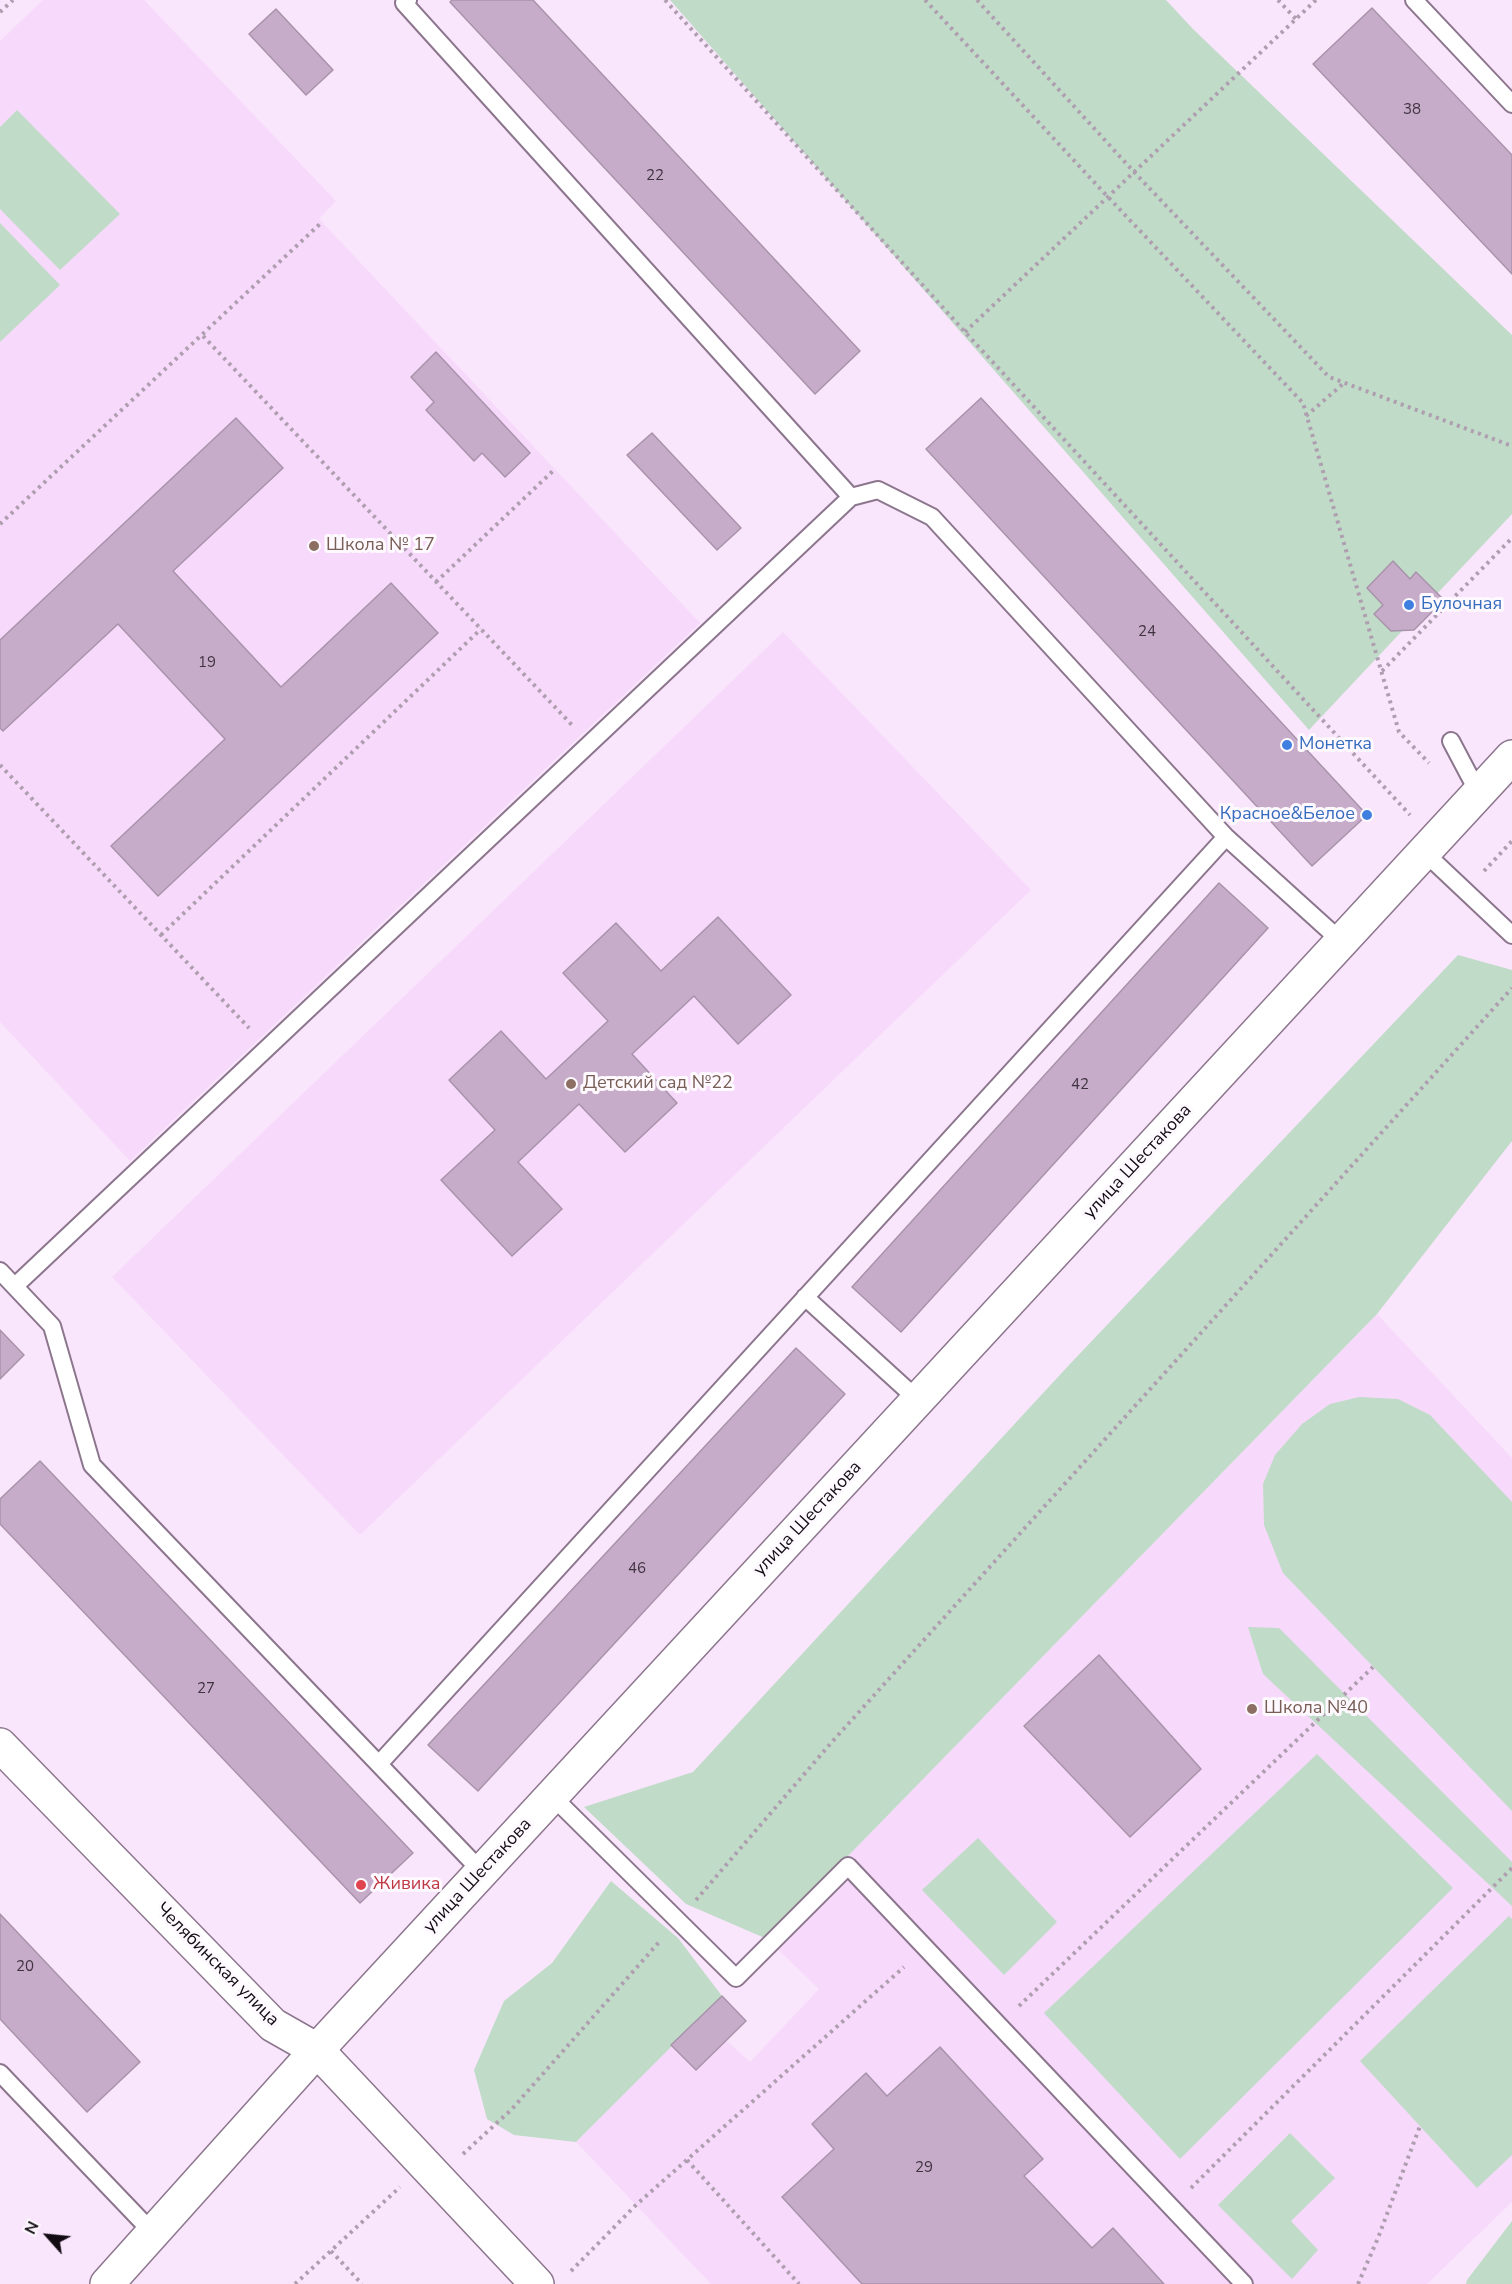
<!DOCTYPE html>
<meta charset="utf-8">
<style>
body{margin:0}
#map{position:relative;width:1512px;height:2284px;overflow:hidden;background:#fae6fc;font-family:"Nunito Sans",sans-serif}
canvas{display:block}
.north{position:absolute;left:18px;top:2206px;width:60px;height:60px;-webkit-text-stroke:4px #fef9ff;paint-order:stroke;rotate:297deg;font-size:16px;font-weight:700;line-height:24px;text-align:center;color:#130b14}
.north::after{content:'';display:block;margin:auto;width:21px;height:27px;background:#130b14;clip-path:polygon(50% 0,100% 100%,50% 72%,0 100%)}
</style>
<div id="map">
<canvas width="1512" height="2284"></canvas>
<div class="north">N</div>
</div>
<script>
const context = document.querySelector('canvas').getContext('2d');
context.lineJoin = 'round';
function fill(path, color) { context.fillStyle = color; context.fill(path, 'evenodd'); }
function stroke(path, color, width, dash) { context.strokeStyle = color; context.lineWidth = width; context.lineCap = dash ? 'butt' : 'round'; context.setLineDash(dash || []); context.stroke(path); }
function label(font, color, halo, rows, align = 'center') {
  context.font = font + ' "Nunito Sans",sans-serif'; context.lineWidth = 6; context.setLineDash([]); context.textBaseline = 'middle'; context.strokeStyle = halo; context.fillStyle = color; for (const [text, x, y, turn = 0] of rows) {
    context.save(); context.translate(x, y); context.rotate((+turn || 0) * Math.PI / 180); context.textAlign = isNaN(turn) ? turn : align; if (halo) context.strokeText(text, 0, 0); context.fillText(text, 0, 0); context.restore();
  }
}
const built = new Path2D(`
 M43,0H144L336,201L319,219L322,222L700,623L130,1161L0,1022V41Z
 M783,632L1031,890L360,1535L112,1277Z
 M1377,1314L1512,1458V2202L1427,2284H711L576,2142L671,2045L726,2040L750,2062L819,1989L767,1939Z`);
const green = new Path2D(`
 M670,0H1166L1193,29L1512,335V514L1309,730Z
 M17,110L120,214L60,270L0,209V127Z
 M0,223L60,285L0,342Z
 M1458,955L1512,970V1141L1377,1314L767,1939L686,1904L584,1807L693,1772L1069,1365Z
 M1359,1397L1398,1399L1430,1415L1512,1502V1811L1283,1573L1264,1525L1263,1484L1275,1455L1302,1424L1330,1404Z
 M1248,1627L1279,1628L1512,1862V1906L1263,1674Z
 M1317,1754L1453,1888L1180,2159L1044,2013Z
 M978,1838L1057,1922L1004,1975L922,1890Z
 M611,1881L678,1938L722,1996L576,2142L514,2135L487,2119L474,2070L504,2001L552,1963Z
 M1509,1916L1512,1919V2155L1477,2188L1360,2061Z
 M1290,2133L1335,2178L1291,2221L1318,2250L1292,2279L1218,2205Z
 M1512,2221V2284H1466L1467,2280Z`);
const building = new Path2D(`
 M452,0H533L860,351L815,394L450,2Z
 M1372,8L1512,155V274L1313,64Z
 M276,9L333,70L306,95L249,34Z
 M436,352L530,453L505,477L482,453L474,461L426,410L434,402L411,377Z
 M981,398L1367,815L1312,866L926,449Z
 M236,418L283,468L173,571L281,687L391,583L438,633L158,896L111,846L225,739L118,624L3,731L0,728V640Z
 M652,433L741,528L717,550L627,455Z
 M1393,561L1410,579L1416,572L1444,600L1414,630L1391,631L1374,614L1383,605L1367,588Z
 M1219,883L1268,928L901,1332L852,1287Z
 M718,917L791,995L738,1044L694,996L632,1054L677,1103L625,1152L579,1104L518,1162L562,1209L512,1256L441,1180L495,1130L449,1080L501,1031L546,1079L608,1021L563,973L616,923L661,971Z
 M0,1330L24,1355L0,1379Z
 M796,1348L845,1394L478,1791L428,1745Z
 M40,1461L413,1853L360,1903L0,1524V1499Z
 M1099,1655L1201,1769L1130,1837L1024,1726Z
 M0,1914L140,2062L87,2112L0,2019Z
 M722,1996L746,2021L696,2070L671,2045Z
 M940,2047L1043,2159L1024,2176L1044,2197L1092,2248L1113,2228L1164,2284H862L782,2197L834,2149L812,2124L866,2073L887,2096Z`);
const path = new Path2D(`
 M665,0L965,332L1410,815
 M925,0L1108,197L1303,403L1399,732L1429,763
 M977,0L1134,172L1329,377L1512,446
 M1278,0L1296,19
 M0,12L13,0
 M965,332L1316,0
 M203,336L572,725
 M1306,416L1344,383
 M0,524L322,222
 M436,582L555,469
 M1382,671L1512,538
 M0,765L249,1028
 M1484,871L1512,841
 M161,935L481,629
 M696,1900L831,1743L1512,988
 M1019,2006L1373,1667
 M463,2154L511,2110L660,1941
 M687,2160L799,2284
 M1191,2188L1512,1868
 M331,2251L362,2284
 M571,2271L636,2205L904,1967
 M295,2284L400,2187
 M1358,2284L1378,2238L1420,2126`);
const lane = new Path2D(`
 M408,0L404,3L851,497
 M1414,0L1512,104
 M1451,741L1479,794
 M1424,852L1512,935
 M0,1271L52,1326L92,1465L482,1872
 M15,1286L851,497L878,490L932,517L1226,837L1342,942
 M805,1297L918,1400
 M379,1764L1226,837
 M552,1796L736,1978L848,1866L1244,2284
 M0,2073L152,2232`);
const street = new Path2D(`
 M0,1745L273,2025L317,2050L537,2284
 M107,2284L317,2050L1512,757`);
const markers = [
 [314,546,6,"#8d6e63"],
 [1409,605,6,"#3f7fe0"],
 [1287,745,6,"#3f7fe0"],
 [1367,815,6,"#3f7fe0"],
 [571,1084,6,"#8d6e63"],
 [1252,1709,6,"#8d6e63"],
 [361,1885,6,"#e0444e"]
];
const numberNames = [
 ["38",1412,110],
 ["22",655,176],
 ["24",1147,632],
 ["19",207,663],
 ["42",1080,1085],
 ["46",637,1569],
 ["27",206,1689],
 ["20",25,1967],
 ["29",924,2168]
];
const educationNames = [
 ["Школа № 17",326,546],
 ["Детский сад №22",583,1084],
 ["Школа №40",1264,1709]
];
const shopNames = [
 ["Булочная",1421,605],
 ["Монетка",1299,745],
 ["Красное&Белое",1355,815,"right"]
];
const streetNames = [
 ["улица Шестакова",1138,1162,-47],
 ["улица Шестакова",808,1519,-47],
 ["улица Шестакова",478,1876,-47],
 ["Челябинская улица",217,1965,45]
];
const healthNames = [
 ["Живика",373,1885]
];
fill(built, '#f7dafb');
fill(green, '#c0dbc8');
fill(building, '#c6acc9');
stroke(building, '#a993ab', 1.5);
stroke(lane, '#8c768e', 20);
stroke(street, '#8c768e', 36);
stroke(path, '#ae9eaf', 4, [3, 4.5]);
stroke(lane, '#fff', 16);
stroke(street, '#fff', 33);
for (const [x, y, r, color] of markers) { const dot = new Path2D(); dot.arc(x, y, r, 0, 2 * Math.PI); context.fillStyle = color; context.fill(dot); stroke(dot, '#fef9ff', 2); }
label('15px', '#403341', null, numberNames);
label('18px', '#785e54', '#fef9ff', educationNames, 'left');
label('18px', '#366cbe', '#fef9ff', shopNames, 'left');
label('18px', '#130b14', '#fef9ff', streetNames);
label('18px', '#be3a42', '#fef9ff', healthNames, 'left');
</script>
